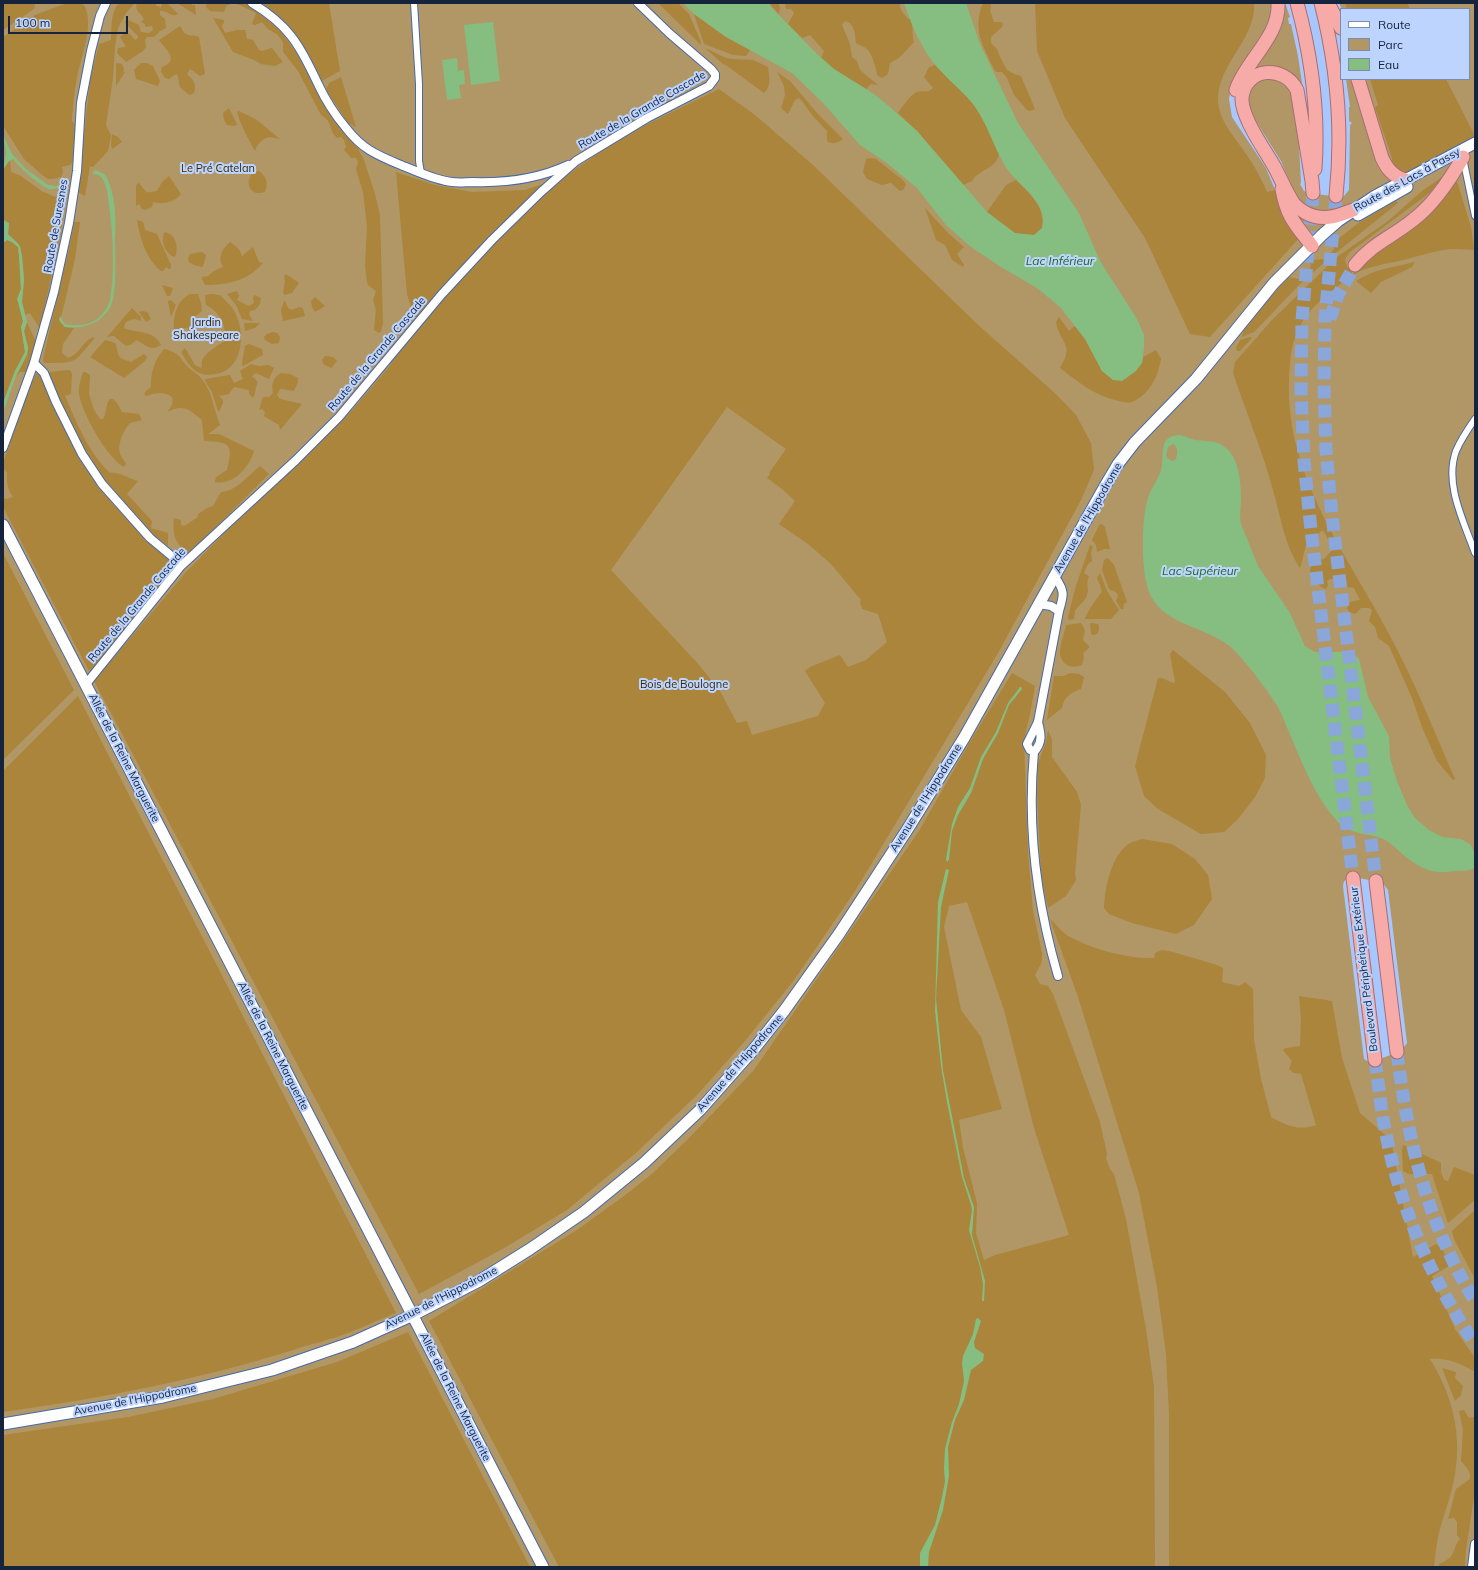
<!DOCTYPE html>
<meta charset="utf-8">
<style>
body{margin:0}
#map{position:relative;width:1478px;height:1570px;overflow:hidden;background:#a9c7ff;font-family:Mulish,sans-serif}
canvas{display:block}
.frame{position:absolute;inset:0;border:4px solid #15233d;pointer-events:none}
.legend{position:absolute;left:1340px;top:8px;width:130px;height:72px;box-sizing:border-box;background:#bdd4ff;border:1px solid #7a8db1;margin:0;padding:5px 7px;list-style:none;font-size:12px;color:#15233d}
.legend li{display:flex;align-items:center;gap:8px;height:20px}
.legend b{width:20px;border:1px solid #7a8db1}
.scale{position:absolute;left:8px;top:16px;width:120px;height:18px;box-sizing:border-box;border:2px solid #15233d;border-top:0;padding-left:5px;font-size:12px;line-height:14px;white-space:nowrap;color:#15233d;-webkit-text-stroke:3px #bdd4ff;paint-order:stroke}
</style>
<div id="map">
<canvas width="1478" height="1570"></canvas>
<div class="frame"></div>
<ul class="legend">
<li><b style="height:5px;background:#fff"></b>Route</li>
<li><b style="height:11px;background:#b19765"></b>Parc</li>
<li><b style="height:11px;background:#86bd81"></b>Eau</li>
</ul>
<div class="scale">100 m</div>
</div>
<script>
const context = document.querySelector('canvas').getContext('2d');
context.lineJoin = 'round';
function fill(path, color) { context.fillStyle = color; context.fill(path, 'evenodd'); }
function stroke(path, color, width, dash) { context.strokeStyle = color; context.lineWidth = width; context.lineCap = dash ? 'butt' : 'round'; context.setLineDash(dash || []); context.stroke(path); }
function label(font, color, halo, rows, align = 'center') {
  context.font = font + ' Mulish,sans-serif'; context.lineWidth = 4; context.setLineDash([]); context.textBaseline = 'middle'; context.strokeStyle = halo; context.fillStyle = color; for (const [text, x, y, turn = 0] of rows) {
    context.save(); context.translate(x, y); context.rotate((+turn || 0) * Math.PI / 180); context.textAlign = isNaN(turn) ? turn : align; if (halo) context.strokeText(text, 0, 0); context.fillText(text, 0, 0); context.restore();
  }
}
const green = new Path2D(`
 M3,3H1273L1271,21L1231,88L1229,99L1232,117L1266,168L1275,190L1291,185L1281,161L1249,110L1247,96L1255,83L1269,77L1289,85L1293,102L1292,105L1294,108L1297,122L1295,124L1298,126L1301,183L1300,184L1304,191L1308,193L1340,197L1344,196L1349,190L1350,125L1352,123L1349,121V107H1350L1346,79H1354L1383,139L1364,79H1469V9H1342L1339,3H1473L1475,6V1567H3ZM1351,877L1382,882L1388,890L1407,1043L1401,1051L1372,1062L1367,1061L1364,1059L1343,886L1344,881Z
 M1282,3H1285L1290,17L1288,18L1289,24H1291L1298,56L1303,90L1295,78L1249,76Z`);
const forest = new Path2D(`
 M3,3H35L34,9L3,30Z
 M67,3H79L84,5C95,24 81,57 77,77C74,92 73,106 72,121L76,125L73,162L70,165L62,167L63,172L61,177L53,179H48L41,174L24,159L3,126V37L35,15Z
 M119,3H135L126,13L118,28L115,47L113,78L106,125L111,135L110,142L108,151L94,166L92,167L90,166L85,196L78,192L90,79L99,44L111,40C112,27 110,13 119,3Z
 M139,3H156V6H159L160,8L161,7L162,4L167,3L178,14C172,18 167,10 160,11V15L165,19L166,28L160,31L154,37H147L145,40L146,47L143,51L126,62L117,53L118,48L125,47V45L120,37L125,33L130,34L135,40L138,38V36L125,23V21L128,20L139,25L141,32L149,33L153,30L152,26L145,27V24L141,22L144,19C141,13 136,12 136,5Z
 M177,3H191L192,5H195L196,15Z
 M206,3H230L229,5H227L224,12L210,11L206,7Z
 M235,3L247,4L280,30L298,55L335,122L357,147L364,160L375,194L380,215L383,323L381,332L379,333L374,330L376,310L373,300L376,291L368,285L367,282L365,266L367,226L363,192L356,169L358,162L356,158H351L344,150L346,147L344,140L341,137L337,138C328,130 333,121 321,115L298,71L283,52V42L278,35L268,29L262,22L255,25L252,24L256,13Z
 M262,3H329L340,71L322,81C306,53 290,22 262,3Z
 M658,3H678L689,14L701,42V45Z
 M769,3H778L780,7L779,14Z
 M785,3H900C899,9 904,14 908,19H911C913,25 912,35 914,42L899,58L890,63L888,74L882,78L877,75C877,69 871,52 867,49C864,46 860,46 856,43C855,35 855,23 845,21L842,25L850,44L852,57L857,61L860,70L878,85L871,84L866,89L834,69L821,58L824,51L810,35L802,38L788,24L794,13L791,9H786Z
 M983,3H989L991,5L990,10L994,22H1001L1003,23L1002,27L991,37V43L997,49L1000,57L1007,70L1014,74L1021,76L1035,109L1030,111L1027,110L1014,95L1007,78L1002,72H996L994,69C983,46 972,29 983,3Z
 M1035,3H1254C1257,41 1211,68 1219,108C1223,127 1240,143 1250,160C1257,170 1262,181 1267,192L1276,190L1300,237L1210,337L1190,334L1145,238L1065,118L1037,51Z
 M1345,3H1407L1410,9H1347Z
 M694,14L726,37L750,50L746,56L733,55L704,44Z
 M213,18L224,20V22L222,26L225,33L237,30H245L247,39L253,40L259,50L262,51L272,48L283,62L275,66L261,64L254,60L233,52Z
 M180,26C182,28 183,33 186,34C190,37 195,34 199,37L205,74L200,76L190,69L187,74C193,80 197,83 194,93L190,95C175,85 182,88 177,74L173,76L169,79L165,78L161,72L162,67C181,60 165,49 159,40Z
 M705,48L726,58L732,59L753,60L768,67C769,76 772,86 764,93L727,66L723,64Z
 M116,63L122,64L124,69L123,71L125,72L116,86Z
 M141,63H147L153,66L160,81L158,86L136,79L134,70Z
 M935,65C949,78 963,91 974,105C985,120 992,138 999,155C993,171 979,169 972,181L963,185L917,131L898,113C903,106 908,98 915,93C921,89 928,94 933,88L924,77L929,67Z
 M777,72L790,81L817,113L843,139C837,143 833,145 827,141V131L812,115L802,101L799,98L795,100L788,114L781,108L785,95L784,86Z
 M341,77L356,127L348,123L326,90L329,83Z
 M1370,79H1446L1475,136L1404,174L1390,163L1392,162V158L1375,107L1378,105Z
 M719,89L755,115L813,165L976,323L1057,395L1076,415L1091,443L1094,470L1081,500L998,653L855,891L794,980L745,1041L697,1095L637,1152L567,1210L506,1247L419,1294L94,681L186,572L246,511L349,414L388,368L419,322L412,310L407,294L396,172L435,185L472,192L525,190L566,176L619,138ZM727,407L786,449L769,473L770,474L767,478L782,489L795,501L779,524L808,544L831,564L861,600L860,602L862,609L878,614L887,642L866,660L848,667L840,655L810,667L805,671L825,703L818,716L752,735L747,721L737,723L721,693L700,666L611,570Z
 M229,108L237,124L235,126L227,125L224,120L223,113Z
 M239,111L257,120L281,140C269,134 260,138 255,151C248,138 241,126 237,112Z
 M112,134L118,137L122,142L112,149L111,146Z
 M871,158L876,159L904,181L906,185L903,190L900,191L891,183L882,185L867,179L863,172L866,159Z
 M10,160L11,172L21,176L43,192L63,200L64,202L61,232L40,329L30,313L25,315L22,302L24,279L22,256L18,243L8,234L9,227L6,221L3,220V170Z
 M259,171C266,176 269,183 265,192C250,197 244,183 253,172Z
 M1445,175L1428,194L1350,252L1345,259L1347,267L1353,274L1367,259L1456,178L1471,227L1474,250C1466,249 1458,249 1450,249C1432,251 1416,257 1399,261C1383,264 1366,267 1353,275C1346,279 1339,285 1333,290C1298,317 1290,338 1289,382C1286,477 1347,554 1389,634C1414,680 1434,731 1455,779L1453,780L1437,761L1432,750L1422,727L1412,698L1389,646L1378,638L1375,627L1369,621L1372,610L1369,608H1361L1355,614L1349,612L1347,608L1350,602L1360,600L1354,588L1340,586L1335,579H1330L1327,581L1328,585L1326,589L1323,588L1310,578C1309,566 1312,561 1324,559L1333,549L1323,530C1314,535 1315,545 1306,546C1303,554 1303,561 1300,568C1284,544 1281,517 1273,490C1262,450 1246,412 1233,373L1235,362L1272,320L1308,285L1337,257L1388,221L1422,191Z
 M169,176L181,194C175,202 163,205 153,202L152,207L145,210L142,209L139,204L136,206V185L139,183C147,192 144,194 157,191L162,182Z
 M1016,180C1030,193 1046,208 1042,228L1034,235L1015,234L987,212L1006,185Z
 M1396,201L1398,203L1332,256L1330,254L1334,249V242L1360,222Z
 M925,208L948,233L964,247L957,254L964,265L963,267L952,260L945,245L936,240Z
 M137,220L143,222L145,230L157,234L171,265V268L169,269L166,267L163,271H161C146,259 140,238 137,220Z
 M74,222H80L75,259L60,322L65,327L74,328L63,344L62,353L68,358C80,354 82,342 93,337L94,339C73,363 78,363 45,363L43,361L44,354L69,248Z
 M165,232C176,235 178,245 176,255L174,257C165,253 161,242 164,233Z
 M7,240L12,242L18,247L19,255L21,289L18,299V302L23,321L21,327L25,352L15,371L3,403V243Z
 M230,242L239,249L242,256L253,247L259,262L263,263C248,281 227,285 205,285L202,279V277L208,276L214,271L223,267C217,258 222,249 230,242Z
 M202,252L206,255L204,264L202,267L194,265L189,262L188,259L190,254Z
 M1322,259L1326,261L1298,286L1259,327L1254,332L1242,337L1245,326L1270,297L1289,277L1298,279L1310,270L1311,262L1314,260Z
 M1415,262L1412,267L1381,282L1371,293L1356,281C1374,269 1394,267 1415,262Z
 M286,274L299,283L292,293L285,295L283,293L285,281L284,276Z
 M162,285L173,288L170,296H167Z
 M237,291L239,296L237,300L249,306L254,303L253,298L254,295L261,298C260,305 258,310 250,311L249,314L253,321L242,319L236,305L227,294Z
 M190,294H198L201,303L202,311L193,318L191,324L192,330L189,331L187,328L174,331C173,317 176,301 190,294Z
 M211,294L220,295C224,299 229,304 233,309C246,329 245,369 216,374C197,378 190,367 181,352L185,348L195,365L202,368C202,366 201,364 202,361C203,355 220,343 226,341L224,337L227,334L225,332C224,320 216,310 206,305L205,295Z
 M315,297L325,306L315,312L312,307L311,301Z
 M169,300L172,301L176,305L171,317L168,302Z
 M284,301H285L288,308L292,310L299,307L303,308L305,316L283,321L281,310Z
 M132,308L141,317V321C135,318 130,319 125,323L124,328C135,333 155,330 161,345C149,352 146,344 136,340L132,344L126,346L114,336L107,337Z
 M142,311L147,312L151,319L146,322L139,312Z
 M1059,317L1069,331L1075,326L1085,339L1102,371L1122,381L1142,363L1143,357L1156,350L1161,359C1159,371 1155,382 1146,392C1143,395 1138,399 1134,401C1129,404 1124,402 1119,401C1095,396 1078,382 1060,368C1075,343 1060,344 1056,322Z
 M27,322L36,342L33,355L26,372H20L16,376L27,355L28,348L24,331Z
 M244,323H260L255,328L245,331Z
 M273,332L277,333L280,337L279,343L272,344L265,340L264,337L267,334Z
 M1250,337L1252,338L1240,351H1237L1236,348L1240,340Z
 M105,340L113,342L116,344C118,357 118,358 131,362L144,354L147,357L145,361L124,378L90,357Z
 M249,344L262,349L263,355L243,366L242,363L245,346Z
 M164,349C179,352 179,357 188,367C192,371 198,374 202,379C212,392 214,410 220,425L208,434H219L254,451C250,467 232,486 215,482L216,477L227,470C234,444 230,442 204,441L202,420C189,409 183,404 167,412C171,407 174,404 172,397C163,391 156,393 146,396L144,393L151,387C150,374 155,359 164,349Z
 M325,356L333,357L337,361L331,368L323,364L322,360Z
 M251,364L259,366L269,365L274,368L269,379L256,373L252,376L258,382C255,387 256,393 253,398L249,394V390L234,387L229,394L219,396L223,400V403L219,412L218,411L212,392L205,381V379L230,375L234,383L243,379L240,371Z
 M68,370L71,371L72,375L71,394L65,396C77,423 88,452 110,473C118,471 130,479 138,481L127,494L152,521L151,528L168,533V546L150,532L105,484L82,449L64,411L49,375L50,372Z
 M37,372L40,373L52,402L91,475L105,494L145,536L168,558L172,572L97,664L89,671L3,507V498L7,499L13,497C7,489 7,482 7,473L3,468V464L23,403Z
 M83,372H85L90,375L89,394L94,410L100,419H103C107,413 105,405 110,399H113L117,403L122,412L139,414L142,420L130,423C123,431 116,446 121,456C122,459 125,461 126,464L124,467C107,458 82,413 79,394C78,386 81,379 83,372Z
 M281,373L290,374L298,378V382L294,391L283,389H280L277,395L280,399L302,404L280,430L279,425L264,416L265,412L262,409L259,410L263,397H269L273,393C271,384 273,377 281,373Z
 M260,466L269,474L188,555C186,550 181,548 178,543C173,536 173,527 174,518L181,520V525L184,526C189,524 192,520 197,518L198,514L207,508L213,506L221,492C239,490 247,476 260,466Z
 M1102,524L1105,527L1110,549H1104L1097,552L1096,545L1092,540L1099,525Z
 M1090,545L1093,547L1091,553L1092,561L1088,564L1084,573L1089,576C1085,585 1090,588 1087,595C1085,602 1078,605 1075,611L1074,619L1069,620L1068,617L1075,589Z
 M3,553L74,690L3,760Z
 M1108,558L1114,565L1127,602L1124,604L1123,609H1121L1116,601L1118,596L1117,593L1109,589L1102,570L1104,560Z
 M1100,573L1107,591L1119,610L1111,619H1085C1086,614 1097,597 1102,592L1100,585L1097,578Z
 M1081,623L1085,630L1083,640L1089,646V648L1083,653L1084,658L1082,665C1073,669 1062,666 1060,654C1059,647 1065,632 1066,625Z
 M1090,623L1098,624C1100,629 1099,634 1094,635L1091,634Z
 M1173,650L1225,692L1250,723L1266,755L1265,778L1255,797L1238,819L1224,832L1201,834L1158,809L1144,796L1135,766L1158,678H1162L1173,683L1175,682L1170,654Z
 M1012,673L1035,686L1030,714L1024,740L1028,852L1033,911L1042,953V962L1035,975L1040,984L1048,986L1053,994L1100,1122L1107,1154L1106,1158L1110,1169L1114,1174L1126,1219L1146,1329L1154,1387L1155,1567H559L429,1321L577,1230L628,1193L653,1173L693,1134L754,1070L919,831L971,740ZM967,902L1004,1010L1034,1128L1069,1235L995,1255L984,1260L976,1233L977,1203L963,1148L959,1120L1002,1109L981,1037L961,1010L944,927L949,906Z
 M1070,673L1079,674L1084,677L1081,689C1070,693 1064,697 1062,708L1047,720L1054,676H1064Z
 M78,696L396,1313C380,1319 364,1327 348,1333C330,1340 311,1344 293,1350C198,1380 102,1398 3,1412V771Z
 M1048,730L1052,739V757L1077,792L1081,805L1075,874L1076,880L1066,896L1048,908L1041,876L1037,792L1038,763L1046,742Z
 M1142,839L1172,844L1195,859L1208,875L1212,899L1194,925L1176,934L1132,923L1109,914L1104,908C1105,887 1111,855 1130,843C1134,841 1139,840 1142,839Z
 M1050,919C1056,924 1062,932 1068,936C1093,949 1125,959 1154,958L1155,953L1162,950L1173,952L1217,965L1223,968L1222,982L1239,986L1245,982L1253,989L1254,1040L1261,1079L1271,1117C1287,1126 1299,1131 1316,1125L1301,1074L1294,1073L1289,1069L1292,1061L1283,1050L1286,1048L1300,1046L1301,1018L1299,996L1332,1001L1342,1058L1360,1113L1391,1140L1413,1257L1436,1244C1442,1249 1449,1258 1449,1266L1432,1276L1455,1329L1475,1358V1372C1463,1364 1446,1357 1430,1359C1452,1395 1462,1432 1455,1474C1452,1495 1443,1515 1438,1537C1436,1547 1435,1557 1434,1567H1169V1414L1166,1354L1157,1287L1139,1193L1078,997Z
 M1403,1145L1441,1163V1172L1444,1180L1448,1181L1454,1167L1475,1175V1200L1448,1223L1432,1174C1423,1174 1411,1177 1403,1171L1402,1150Z
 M1475,1210V1279L1454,1239L1452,1231Z
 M408,1332L530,1567H3V1435L128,1417L213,1399L337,1362Z
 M1442,1368L1456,1372L1455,1378L1463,1386L1461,1395L1455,1401Z
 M1464,1410L1469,1418L1475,1417V1490L1466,1550L1465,1567H1439V1564C1458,1556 1450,1552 1460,1539L1457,1535V1522L1454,1518L1448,1519L1456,1489L1470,1479C1471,1471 1466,1467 1461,1461L1463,1430L1459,1411Z`);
const water = new Path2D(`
 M683,3H769L771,7L817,54L834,69L874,94L890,107L917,131L987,212L1015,233L1034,235L1042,228C1044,220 1043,216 1040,208C1032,192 1017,183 1007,169C994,149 988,124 973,104C959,87 940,74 928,55C918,40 910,21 904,3H966L980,44L1018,123L1079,213L1100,261L1137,319L1144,335V348L1142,363L1136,371L1122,381L1113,380L1102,371L1085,339L1060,307L1037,288L1001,267L971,247L946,225L917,188L888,164L860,145L824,104L792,73L726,37L694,14Z
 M493,22L500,81L471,85L464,25Z
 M457,58L458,71L464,70L465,84L459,85L461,98L447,100L442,60Z
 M3,135L12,154L26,169L48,185L56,186L68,182V185C62,187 55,190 49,189C40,186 19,167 13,159L8,162L3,170C3,164 6,159 6,153C6,146 3,142 3,135Z
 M95,170C100,172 105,173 107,178C112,189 115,203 115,214C116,222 115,230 115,239C115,254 118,300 108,311C97,325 82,329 65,327L59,320L60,316L65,324C79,327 94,325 103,313C106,310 109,304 110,300C115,270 113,235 109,205C108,199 108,193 106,187C104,180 101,173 92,174Z
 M3,220L9,223L8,234L20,246L22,256L24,279L22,302L27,322L24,331L28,348L27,355L16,376L3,413V403L15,371L25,352L21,327L23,321L18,302L17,299L21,289L19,255L18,247L12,242L7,240L3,243Z
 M1179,435C1185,436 1190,439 1196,440C1202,441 1209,441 1215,442C1239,449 1241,479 1241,500C1241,508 1239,516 1241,524L1258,566L1290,613L1305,646L1315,652H1351L1359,659L1368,697L1389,736L1390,758L1397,781L1407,805L1415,818L1429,830L1442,837L1461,839L1471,845L1475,854V868C1468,871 1463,871 1456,871C1450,871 1444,873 1438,872C1418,870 1404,855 1390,843C1375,831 1353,838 1338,822C1314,796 1302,762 1288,730C1285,723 1282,714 1278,707C1266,688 1251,669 1236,652C1213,627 1169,628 1152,598C1140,578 1141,520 1148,498C1151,488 1158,480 1161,470C1165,456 1157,436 1179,435ZM1173,444C1179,448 1177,454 1176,459L1173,461L1168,459L1166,455L1168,447Z
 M1020,687H1021L1022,689L1009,705L998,733L983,759L971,793L958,815L952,831L949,860L947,862L946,859L952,824L958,807L970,788L981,757L996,732L1008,703Z
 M946,869L949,870L941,907L936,998L943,1070L964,1178L974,1207L972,1235L985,1281L984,1301H982L983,1284L980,1267L969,1230L972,1210L971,1205L962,1177L947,1102L941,1066L935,1011L938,902Z
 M978,1318L981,1321L974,1342L975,1348L984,1354L983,1361L971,1370L964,1400L955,1420L948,1447L949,1476L943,1510L929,1552L928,1567H920V1553L935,1525L942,1497L945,1481L944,1469L945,1449L952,1422L959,1404L964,1381L962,1363L963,1356L973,1334L976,1319Z`);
const trunkTunnel = new Path2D(`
 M1313,193L1302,320L1301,390L1304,460L1311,530L1353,878
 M1336,196L1325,319L1324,385L1326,450L1332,516L1376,881
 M1330,319L1338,295L1355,265
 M1397,1052C1408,1142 1427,1223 1475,1301
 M1375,1060C1379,1086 1381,1113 1387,1139C1402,1212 1433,1282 1475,1344`);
const pedestrian = new Path2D(`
 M414,3L419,84V161L421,173
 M1463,158L1475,216
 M1475,419C1468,429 1461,439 1456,451C1444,484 1464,522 1475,553`);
const minor = new Path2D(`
 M252,3C267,12 281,23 291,36C303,51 310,68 318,84C325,99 335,115 346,128C363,150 377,155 403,166C419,172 435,180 452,182C459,183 466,182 473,182C506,183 538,179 568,165
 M34,363L44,373L56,402L82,454L102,484L150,538L174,558L181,566
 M3,448L34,363L54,292L69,223L77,171L81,103L91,51L100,16L106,3
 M1039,604L1051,606L1059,611
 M86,684L181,566L296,460L339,417L442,294L492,240L541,192L576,161L647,118L709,86L715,78V74L711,69L669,33L638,3
 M1038,722C1041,734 1043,742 1034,752L1030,750L1027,744L1038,722L1059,611C1064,595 1065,591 1055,577
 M1034,752C1027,827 1037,904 1058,976
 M1472,1567L1475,1544`);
const secondary = new Path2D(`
 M1358,215L1407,187
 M3,525L543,1567
 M3,1424L163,1397L272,1370L353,1342L413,1315L479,1281L530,1249L584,1212L644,1163L700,1110L754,1049L784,1011L839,934L907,830L964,738L1105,486L1118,464L1135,442L1196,379L1274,283L1322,235L1338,221L1375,196L1475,143`);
const trunk = new Path2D(`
 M1297,3C1312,58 1319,112 1315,169
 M1321,3C1337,65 1343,131 1336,196
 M1328,3L1341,28
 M1358,79L1382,158C1387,169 1393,176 1405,180
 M1236,90C1246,60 1280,37 1278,3
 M1282,189C1287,217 1295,224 1312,246
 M1313,193L1312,181L1297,90C1284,64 1245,67 1242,98C1241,117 1265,150 1274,166C1281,179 1286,192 1294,204C1298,208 1302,211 1306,213C1323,222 1337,216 1353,210
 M1355,265C1373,243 1392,237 1413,220C1433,205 1451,178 1463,157
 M1353,878L1375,1060
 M1376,881L1397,1052`);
const streetNames = [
 ["Route de la Grande Cascade",642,110,-30],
 ["Route des Lacs à Passy",1407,180,-29],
 ["Route de Suresnes",56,226,-80],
 ["Route de la Grande Cascade",377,354,-50],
 ["Avenue de l'Hippodrome",1088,518,-60],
 ["Route de la Grande Cascade",137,605,-50],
 ["Allée de la Reine Marguerite",124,758,63],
 ["Avenue de l'Hippodrome",926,798,-58],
 ["Boulevard Périphérique Extérieur",1364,969,-97],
 ["Allée de la Reine Marguerite",273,1046,63],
 ["Avenue de l'Hippodrome",740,1063,-49],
 ["Avenue de l'Hippodrome",441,1298,-27],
 ["Allée de la Reine Marguerite",455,1397,63],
 ["Avenue de l'Hippodrome",135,1400,-11]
];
const parkNames = [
 ["Le Pré Catelan",218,169],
 ["Jardin",206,323],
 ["Shakespeare",206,336],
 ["Bois de Boulogne",684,685]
];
const waterNames = [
 ["Lac Inférieur",1060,261],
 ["Lac Supérieur",1200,571]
];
fill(green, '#b19765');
fill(forest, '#aa853b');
fill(water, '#86bd81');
stroke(trunkTunnel, '#8ba6d8', 13, [13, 6]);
stroke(pedestrian, '#4869a8', 8);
stroke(minor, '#4869a8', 10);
stroke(secondary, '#4869a8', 13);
stroke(trunk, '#a56e74', 15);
stroke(pedestrian, '#fff', 6);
stroke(minor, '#fff', 8);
stroke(secondary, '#fff', 11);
stroke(trunk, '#f6aba8', 13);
label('11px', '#15233d', '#bdd4ff', streetNames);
label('11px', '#382806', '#bdd4ff', parkNames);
label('italic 12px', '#1e691c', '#bdd4ff', waterNames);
</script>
